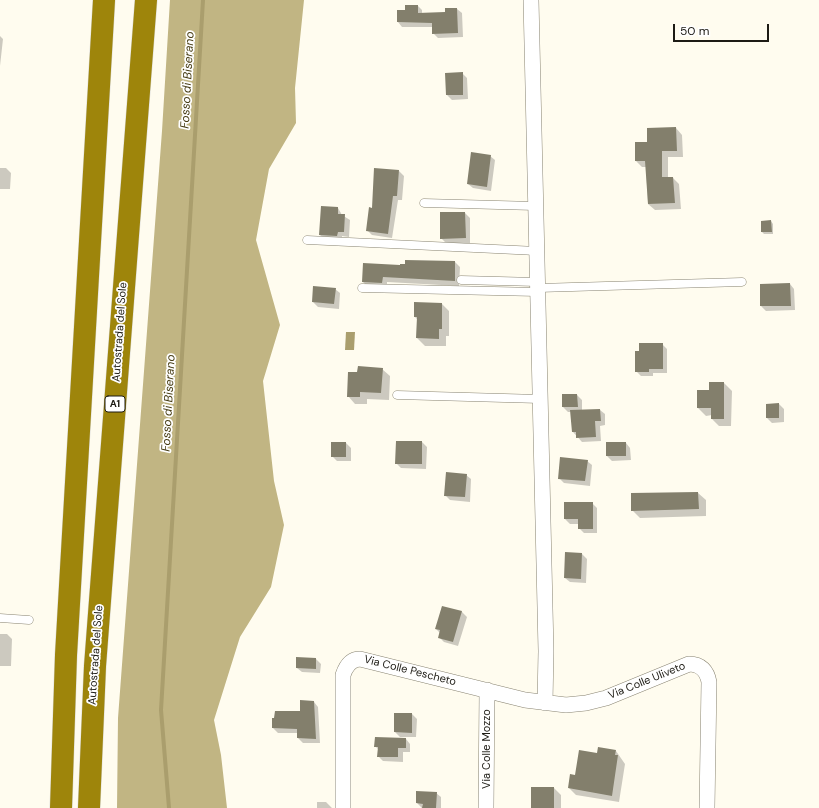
<!DOCTYPE html>
<style>
body{margin:0}
#map{position:relative;width:819px;height:808px;overflow:hidden;background:#fffcef;font-family:"DM Sans",sans-serif}
canvas{display:block}
.scale{position:absolute;left:673px;top:24px;width:96px;height:18px;box-sizing:border-box;border:2px solid #1d1b14;border-top:0;padding-left:5px;font-size:12px;line-height:14px;white-space:nowrap;color:#1d1b14;-webkit-text-stroke:3px #fff;paint-order:stroke}
</style>
<div id="map">
<canvas width="819" height="808"></canvas>
<div class="scale">50 m</div>
</div>
<script>
const context = document.querySelector('canvas').getContext('2d');
context.lineJoin = 'round';
function fill(path, color) { context.fillStyle = color; context.fill(path, 'evenodd'); }
function stroke(path, color, width, dash) { context.strokeStyle = color; context.lineWidth = width; context.lineCap = dash ? 'butt' : 'round'; context.setLineDash(dash || []); context.stroke(path); }
function label(font, color, halo, rows, align = 'center') {
  context.font = font + ' "DM Sans",sans-serif'; context.lineWidth = 3.5; context.setLineDash([]); context.textBaseline = 'middle'; context.strokeStyle = halo; context.fillStyle = color; for (const [text, x, y, turn = 0] of rows) {
    context.save(); context.translate(x, y); context.rotate((+turn || 0) * Math.PI / 180); context.textAlign = isNaN(turn) ? turn : align; if (halo) context.strokeText(text, 0, 0); context.fillText(text, 0, 0); context.restore();
  }
}
const forest = new Path2D(`
 M170,0H304L295,88L296,123L269,169L256,240L280,325L263,381L274,481L284,525L271,587L240,637L214,720L221,755L227,808H117L118,718L162,131Z`);
const water = new Path2D(`
 M346,332H355L354,350H345Z`);
const shadow = new Path2D(`
 M418,6L422,10V14L446,13L457,9L462,13L463,37L438,38L433,33V27H402L398,22V11L406,12Z
 M0,36L3,39L0,66Z
 M462,73L467,78L468,99L452,100L447,95L446,74Z
 M676,128L682,135L683,157H668V178H673L679,184L681,209L655,210L648,204L646,167H642L636,161L648,143Z
 M490,156L495,160L491,191L473,188L468,184Z
 M0,168H6L11,173L10,189H0Z
 M399,171L404,176L402,200H398L392,238L372,235L367,230L372,209Z
 M338,208L342,215L350,220L349,237L342,236V240H325L320,235Z
 M465,213L470,218V243H446L441,238Z
 M771,221L773,224V234H764L762,232V222Z
 M455,262L460,267L459,286L387,282V287H368L363,282L401,266Z
 M790,284L794,289L795,310L766,311L761,306V285Z
 M335,289L340,293L339,309L318,307L313,302Z
 M442,304L449,311V336H446V346H425L417,338L418,320L415,317Z
 M662,344L667,349V373H653V376H641L636,371L640,352Z
 M382,369L390,376L389,400L367,399V404H355L348,396L358,373Z
 M710,383H724L732,391L731,426H719L712,419V415L706,416L698,408L710,391Z
 M577,395L582,400V410H600L605,414V425L600,426L601,441L582,442L573,432L571,412H568L563,407Z
 M779,404L784,409V422L772,423L767,418Z
 M422,442L427,447L426,469L401,468L396,463Z
 M346,443L351,448V461H337L332,456Z
 M626,443L630,448L631,460L612,461L607,456Z
 M587,461L592,465L590,486L564,483L559,478Z
 M466,475L471,479L470,502L450,500L446,496Z
 M698,493L706,500V516L640,518L632,510Z
 M565,503H592L597,508V533H584L579,528V524H570L565,519Z
 M582,554L587,559L586,583L570,582L565,578Z
 M442,607L462,612L467,617L458,646L444,642L439,637L440,633L436,629Z
 M0,634H7L12,639L11,666H0Z
 M316,659L321,664L320,673L302,672L297,668Z
 M314,702L318,707L320,743H303L298,738V733H278L273,728L275,719L301,712Z
 M412,714L417,719L416,737H400L395,732Z
 M406,739L410,744V752H403V762L383,761L378,756L379,750L375,746Z
 M616,751L625,764L619,802L576,795L569,788L576,776L598,754Z
 M554,788L561,795V808H532Z
 M436,793L441,797V808H422L417,803Z
 M317,802H326L332,808H317Z`);
const stream = new Path2D(`
 M169,808L161,710L203,0`);
const building = new Path2D(`
 M405,5H418V13L445,12V8H457L458,33L432,34V23L397,22V10H405Z
 M463,72V95H446L445,73Z
 M676,127L677,151H662V177H673L675,203L648,204L645,161H635V142H647V128Z
 M471,152L491,155L487,187L467,184Z
 M374,168L399,170L397,196H393L388,234L366,231L369,207L372,208Z
 M321,206L338,207V214H345L344,232H338L337,236L319,235Z
 M440,212H465L466,238L440,239Z
 M771,220L772,232H761V221Z
 M405,260L455,261V281L383,277L382,283L362,282L363,263L400,265V264H405Z
 M790,283L791,306H760V284Z
 M313,286L336,288L334,304L312,302Z
 M414,302L442,303V329H439V339L416,338L417,317H414Z
 M639,343H663V369H649V372H635V351H639Z
 M358,366L383,368L381,393L360,392V397H347L348,372H357Z
 M709,382H724V419H711V408H697V390H709Z
 M562,394H577L578,407H562Z
 M779,403V418H766V404Z
 M600,409L601,421H595L596,437L576,438V432H572L570,410Z
 M396,441H422V464H395Z
 M331,442H346V457H331Z
 M606,442H626V456H606Z
 M560,457L588,460L585,481L558,479Z
 M446,472L467,474L465,497L444,496Z
 M698,492L699,509L631,511V493Z
 M564,502H593V529H578V519H564Z
 M565,552L582,553L581,579L564,578Z
 M442,606L462,611L453,642L438,638L440,630L435,629Z
 M296,657L316,658V669L296,668Z
 M300,700L314,701L316,739L297,738V729L272,728V718H274L275,711H300Z
 M394,713H412V733L394,732Z
 M375,737L406,738V748H398V757H377L378,747H374Z
 M598,747L616,750L615,755H618L612,796L568,788L570,774L575,775L579,750L597,753Z
 M531,787H554V808H531Z
 M416,791L437,792L436,808H422L423,804L416,803Z`);
const service = new Path2D(`
 M424,203L535,206
 M307,240L537,251
 M461,280L537,282
 M362,288L537,292
 M538,288L742,282
 M397,395L540,399
 M0,618L29,620`);
const minor = new Path2D(`
 M531,0L546,651L545,703
 M343,808V675C346,666 351,659 360,659L525,700L566,705L586,703L606,698L689,664C701,664 707,671 709,682L707,808
 M486,808L487,690`);
const motorway = new Path2D(`
 M61,808L66,655L104,0
 M89,808L95,666L146,0`);
const shields = [
 [115,404,20]
];
const shieldNames = [
 ["A1",115,404]
];
const streetNames = [
 ["Autostrada del Sole",120,332,-86],
 ["Autostrada del Sole",96,655,-86],
 ["Via Colle Pescheto",410,671,14],
 ["Via Colle Uliveto",647,681,-22],
 ["Via Colle Mozzo",487,749,-90]
];
const waterNames = [
 ["Fosso di Biserano",188,80,-87],
 ["Fosso di Biserano",169,403,-87]
];
fill(forest, '#c1b583');
fill(water, '#aa9e6d');
fill(shadow, '#0003');
stroke(stream, '#aa9e6d', 4);
fill(building, '#837f6c');
stroke(service, '#898472', 9);
stroke(minor, '#898472', 16);
stroke(motorway, '#dbdbd9', 23);
stroke(service, '#fff', 8);
stroke(minor, '#fff', 15);
stroke(motorway, '#9e850b', 22);
for (const [x, y, w] of shields) { const box = new Path2D(); box.roundRect(x - w / 2, y - 8, w, 16, 3); context.fillStyle = '#fff'; context.fill(box); stroke(box, '#1d1b14', 1); }
label('bold 10px', '#1d1b14', null, shieldNames);
label('11px', '#1d1b14', '#fff', streetNames);
label('italic 12px', '#483e16', '#fff', waterNames);
</script>
